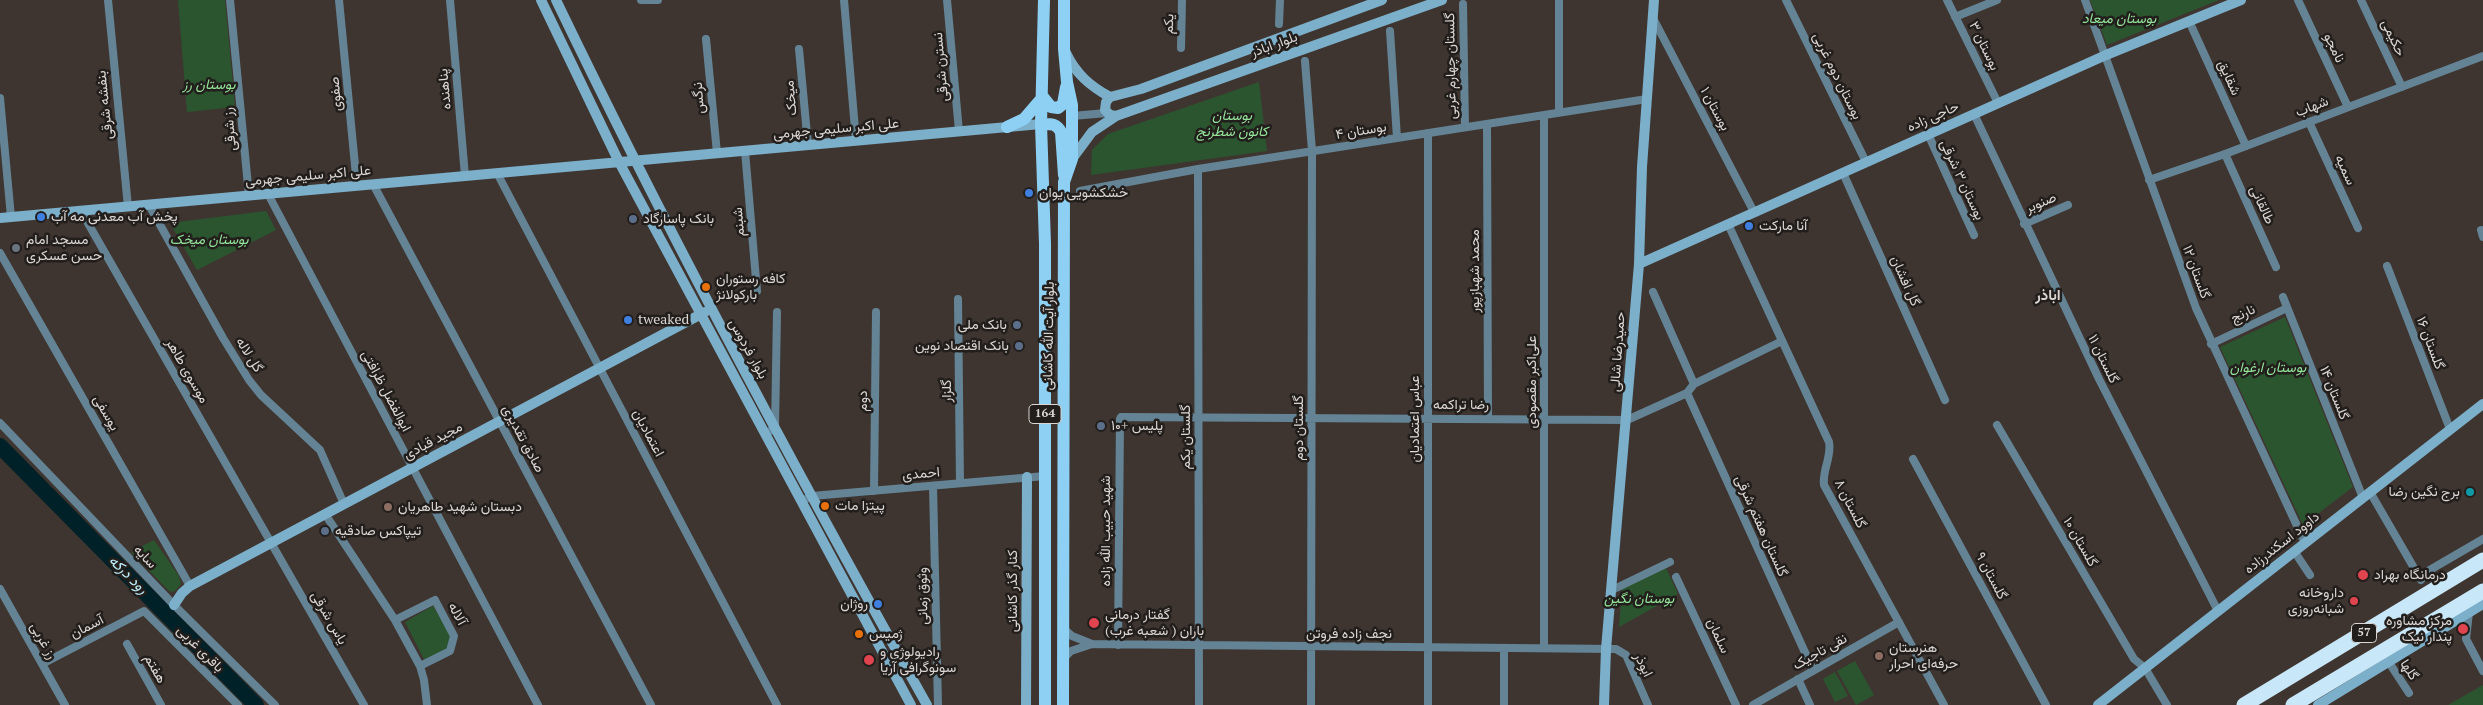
<!DOCTYPE html>
<meta charset="utf-8">
<style>
body{margin:0}
canvas{display:block;background:#3e3530}
</style>
<canvas width="2483" height="705"></canvas>
<script>
const context = document.querySelector('canvas').getContext('2d');
context.lineJoin = 'round';
function fill(path, color) { context.fillStyle = color; context.fill(path, 'evenodd'); }
function stroke(path, color, width, dash) { context.strokeStyle = color; context.lineWidth = width; context.lineCap = dash ? 'butt' : 'round'; context.setLineDash(dash || []); context.stroke(path); }
function label(font, color, halo, rows, align = 'center') {
  context.font = font + ' "PT Serif",Vazirmatn,serif'; context.lineWidth = 5; context.setLineDash([]); context.textBaseline = 'middle'; context.strokeStyle = halo; context.fillStyle = color; for (const [text, x, y, turn = 0] of rows) {
    context.save(); context.translate(x, y); context.rotate((+turn || 0) * Math.PI / 180); context.textAlign = isNaN(turn) ? turn : align; if (halo) context.strokeText(text, 0, 0); context.fillText(text, 0, 0); context.restore();
  }
}
const green = new Path2D(`
 M178,0H225L235,107L187,112Z
 M2090,0H2219L2107,45Z
 M1259,82L1267,151L1091,175L1092,150L1108,134Z
 M266,211L276,230L197,270L170,223Z
 M2285,317L2353,487L2303,525L2220,347Z
 M154,540L179,576L181,584L174,592L169,591L131,552Z
 M1666,568L1678,594L1619,627L1622,589Z
 M433,606L452,637L448,648L425,661L405,622Z
 M1855,661L1874,695L1856,705L1837,671Z
 M1835,672L1848,696L1835,702L1823,679Z
 M2483,685V705H2448Z`);
const river = new Path2D(`
 M0,446L256,705`);
const street = new Path2D(`
 M108,0L128,207
 M230,0L249,196
 M339,0L357,186
 M450,0L465,176
 M641,0H658
 M844,0L856,141
 M947,0L959,131
 M1559,0V112
 M1786,0L1866,162
 M1947,0L1998,103
 M2085,0L2196,308L2305,543
 M2298,0L2348,107
 M2361,0L2402,87
 M1463,4L1465,127
 M1955,17L1997,0
 M1653,18L1754,212
 M2189,21L2246,146
 M1279,24L1280,0
 M1390,31L1397,138
 M706,39L717,153
 M1181,48L1182,0
 M799,49L808,145
 M1305,61L1312,151L1311,705
 M0,98L11,217
 M1974,114L2099,379L2218,611
 M1072,116L1107,113
 M2309,122L2358,228
 M1487,124L1488,418
 M1928,134L1974,235
 M745,151L757,291
 M2225,154L2276,267
 M1198,169L1199,705
 M497,173L777,705
 M1843,173L1945,400
 M2149,180L2225,154L2483,56
 M373,184L651,705
 M1080,191L1198,169L1647,99
 M268,194L538,705
 M149,205L223,338L249,380L261,395L320,450L344,504
 M81,211L364,705
 M1728,224L1829,442C1832,457 1822,470 1824,485L1944,705
 M2024,224L2068,205
 M2481,230L2483,237
 M0,253L190,586
 M2387,266L2450,429
 M1653,292L1694,384
 M2283,297L2363,498
 M958,299L960,483
 M2211,344L2287,308
 M1687,393L1813,670
 M0,423L174,605L275,705
 M1997,425L2134,659L2145,668L2167,705
 M765,434L775,428L777,312
 M1913,459L2046,705
 M933,486L938,705
 M874,491L876,312
 M2370,492L2421,580
 M802,501L812,496L1045,476
 M325,514L395,620L420,666L424,680L427,705
 M2294,551L2310,575
 M2428,571L2483,539
 M1676,577L1736,705
 M0,589L65,705
 M1612,590L1670,562
 M2469,612L2466,639L2483,671
 M395,620L435,600L454,636L450,651L420,666
 M1064,629L1072,636L1092,644L1616,649L1626,655L1648,705
 M127,644L161,705
 M1118,645L1120,419L1121,417L1627,420L1687,393L1694,384L1782,341
 M1544,648V115
 M1064,658L1071,651L1092,644
 M2388,661L2409,693
 M42,664L144,611L238,705
 M1798,679L1810,705
 M1428,705V133
 M1504,705V648
 M1753,705L1899,622`);
const secondary = new Path2D(`
 M541,0L619,162L911,705
 M556,0C671,239 797,473 927,705
 M1066,53C1076,74 1090,86 1110,97
 M1110,97L1141,89L1382,0
 M1110,97L1106,102L1105,110L1110,115L1116,116
 M1072,159L1092,132L1116,116L1442,0
 M0,218L1041,124
 M1639,264L2106,55L2241,0
 M174,605L182,593L190,586L705,312
 M1026,705L1027,477
 M1604,705L1606,649L1639,264L1642,167L1654,0
 M2098,705L2483,404
 M2318,705L2483,604`);
const primary = new Path2D(`
 M1044,0L1041,124L1045,244V705
 M1041,124C1051,124 1056,123 1061,132L1064,175
 M1007,127L1024,119L1043,97L1051,107L1058,108L1063,104L1066,87
 M1063,705L1064,182L1072,159V105L1067,82L1064,49V0`);
const highway = new Path2D(`
 M2244,705L2483,560
 M2293,705L2483,591`);
const markers = [
 [1029,193,5,"#3f7fe0"],
 [41,217,5,"#3f7fe0"],
 [633,219,5,"#5c6f8a"],
 [1749,226,5,"#3f7fe0"],
 [16,248,5,"#6b7280"],
 [706,287,5,"#e8710a"],
 [628,320,5,"#3f7fe0"],
 [1017,325,5,"#5c6f8a"],
 [1019,346,5,"#5c6f8a"],
 [1101,426,5,"#5c6f8a"],
 [2470,492,5,"#0f9aa8"],
 [825,506,5,"#e8710a"],
 [388,507,5,"#8d6e63"],
 [325,531,5,"#5c6f8a"],
 [2363,575,6,"#e0444e"],
 [2354,601,5,"#e0444e"],
 [878,604,5,"#3f7fe0"],
 [1094,623,6,"#e0444e"],
 [2463,629,6,"#e0444e"],
 [859,634,5,"#e8710a"],
 [1879,656,5,"#8d6e63"],
 [869,660,6,"#e0444e"]
];
const shields = [
 [1045,414,32],
 [2364,633,25]
];
const shieldNames = [
 ["164",1045,414],
 ["57",2364,633]
];
const parkNames = [
 ["بوستان میعاد",2119,19],
 ["بوستان رز",209,85],
 ["بوستان",1232,116],
 ["کانون شطرنج",1232,132],
 ["بوستان میخک",209,240],
 ["بوستان ارغوان",2268,368],
 ["بوستان نگین",1639,599]
];
const streetNames = [
 ["یکم",1169,24,-88],
 ["حکیمی",2393,38,65],
 ["بلوار اباذر",1274,45,-20],
 ["بوستان ۳",1984,46,64],
 ["نامجو",2334,48,65],
 ["گلستان چهارم غربی",1451,66,-91],
 ["نسترن شرقی",941,67,-95],
 ["بوستان دوم غربی",1837,76,64],
 ["شقایق",2229,78,66],
 ["پناهنده",445,89,-95],
 ["صفوی",336,94,-95],
 ["نرگس",699,98,-95],
 ["میخک",791,98,-95],
 ["بنفشه شرقی",105,105,-96],
 ["شهاب",2312,107,-21],
 ["بوستان ۱",1715,109,62],
 ["حاجی زاده",1933,117,-24],
 ["رز شرقی",230,129,-95],
 ["علی اکبر سلیمی جهرمی",836,129,-5],
 ["بوستان ۴",1361,131,-9],
 ["سمیه",2345,170,65],
 ["علی اکبر سلیمی جهرمی",308,176,-5],
 ["بوستان ۳ شرقی",1962,180,65],
 ["صنوبر",2041,203,-23],
 ["طالقانی",2262,205,65],
 ["شبنم",739,222,-95],
 ["محمد شهبازپور",1475,271,-90],
 ["گلستان ۱۲",2196,272,70],
 ["گل افشان",1905,281,66],
 ["نارنج",2243,314,-25],
 ["بلوار آیت الله کاشانی",1049,336,-89],
 ["گلستان ۱۶",2430,343,69],
 ["بلوار فردوس",748,349,61],
 ["حمیدرضا شالی",1618,352,-86],
 ["گل لاله",249,355,58],
 ["گلستان ۱۱",2103,359,64],
 ["موسوی طاهر",187,371,60],
 ["علی‌اکبر مقصودی",1532,382,-90],
 ["ابوالفضل ظرافتی",386,391,62],
 ["گلزار",947,391,-90],
 ["گلستان ۱۴",2334,393,68],
 ["دوم",863,401,-89],
 ["رضا تراکمه",1461,405],
 ["یوسفی",106,413,60],
 ["عباس اعتمادیان",1415,419,-90],
 ["گلستان دوم",1299,428,-90],
 ["اعتمادیان",648,433,62],
 ["گلستان یکم",1186,437,-90],
 ["صادق تقدیری",523,439,62],
 ["مجید قبادی",433,441,-28],
 ["احمدی",921,474,-5],
 ["گلستان ٨",1850,504,63],
 ["گلستان هفتم شرقی",1761,526,66],
 ["شهید حبیب الله زاده",1106,531,-90],
 ["گلستان ۱۰",2080,542,60],
 ["داوود اسکندرزاده",2282,543,-38],
 ["سایه",145,557,46],
 ["گلستان ۹",1991,576,62],
 ["کنار گذر کاشانی",1013,591,-90],
 ["وثوق زمانی",923,596,-91],
 ["آلاله",457,614,62],
 ["یاس شرقی",329,618,60],
 ["آسمان",87,627,-27],
 ["نجف زاده فروتن",1349,634],
 ["سلمان",1718,636,65],
 ["رز غربی",43,641,61],
 ["باقری غربی",200,649,45],
 ["نقی تاجیک",1820,652,-29],
 ["ابوذر",1643,665,64],
 ["هفتم",155,669,61],
 ["گلها",2409,670,57]
];
const poiNames = [
 ["خشکشویی یوان",1039,193],
 ["پخش آب معدنی مه آب",51,217],
 ["بانک پاسارگاد",643,219],
 ["آنا مارکت",1759,226],
 ["مسجد امام",26,240],
 ["حسن عسکری",26,256],
 ["کافه رستوران",716,279],
 ["بارکولانژ",716,295],
 ["tweaked",638,320],
 ["بانک ملی",1007,325,"right"],
 ["بانک اقتصاد نوین",1009,346,"right"],
 ["پلیس +۱۰",1111,426],
 ["برج نگین رضا",2460,492,"right"],
 ["پیتزا مات",835,506],
 ["دبستان شهید طاهریان",398,507],
 ["تیپاکس صادقیه",335,531],
 ["درمانگاه بهراد",2374,575],
 ["داروخانه",2344,593,"right"],
 ["شبانه‌روزی",2344,609,"right"],
 ["روژان",868,604,"right"],
 ["گفتار درمانی",1105,615],
 ["باران ( شعبه غرب)",1105,631],
 ["مرکز مشاوره",2452,621,"right"],
 ["پندار نیک",2452,637,"right"],
 ["ژمیس",869,634],
 ["هنرستان",1889,648],
 ["حرفه‌ای احرار",1889,664],
 ["رادیولوژی و",880,652],
 ["سونوگرافی آریا",880,668]
];
const neighbourhoodNames = [
 ["اباذر",2048,296]
];
const waterNames = [
 ["رود درکه",128,575,45]
];
fill(green, '#2b552f');
stroke(river, '#002127', 16);
stroke(street, '#648495', 8);
stroke(secondary, '#7cafca', 10);
stroke(primary, '#8dd0f3', 12);
stroke(highway, '#c8e7f8', 15);
for (const [x, y, r, color] of markers) { const dot = new Path2D(); dot.arc(x, y, r, 0, 2 * Math.PI); context.fillStyle = color; context.fill(dot); stroke(dot, '#221e1c', 2); }
for (const [x, y, w] of shields) { const box = new Path2D(); box.roundRect(x - w / 2, y - 9.5, w, 19, 4); context.fillStyle = '#221e1c'; context.fill(box); stroke(box, '#dbd6d3', 1); }
label('bold 12px', '#dbd6d3', null, shieldNames);
label('italic 14px', '#93e399', '#221e1c', parkNames);
label('14px', '#dbd6d3', '#221e1c', streetNames);
label('14px', '#dbd6d3', '#221e1c', poiNames, 'left');
label('bold 15px', '#dbd6d3', '#221e1c', neighbourhoodNames);
label('italic 15px', '#bcecf7', '#221e1c', waterNames);
</script>
